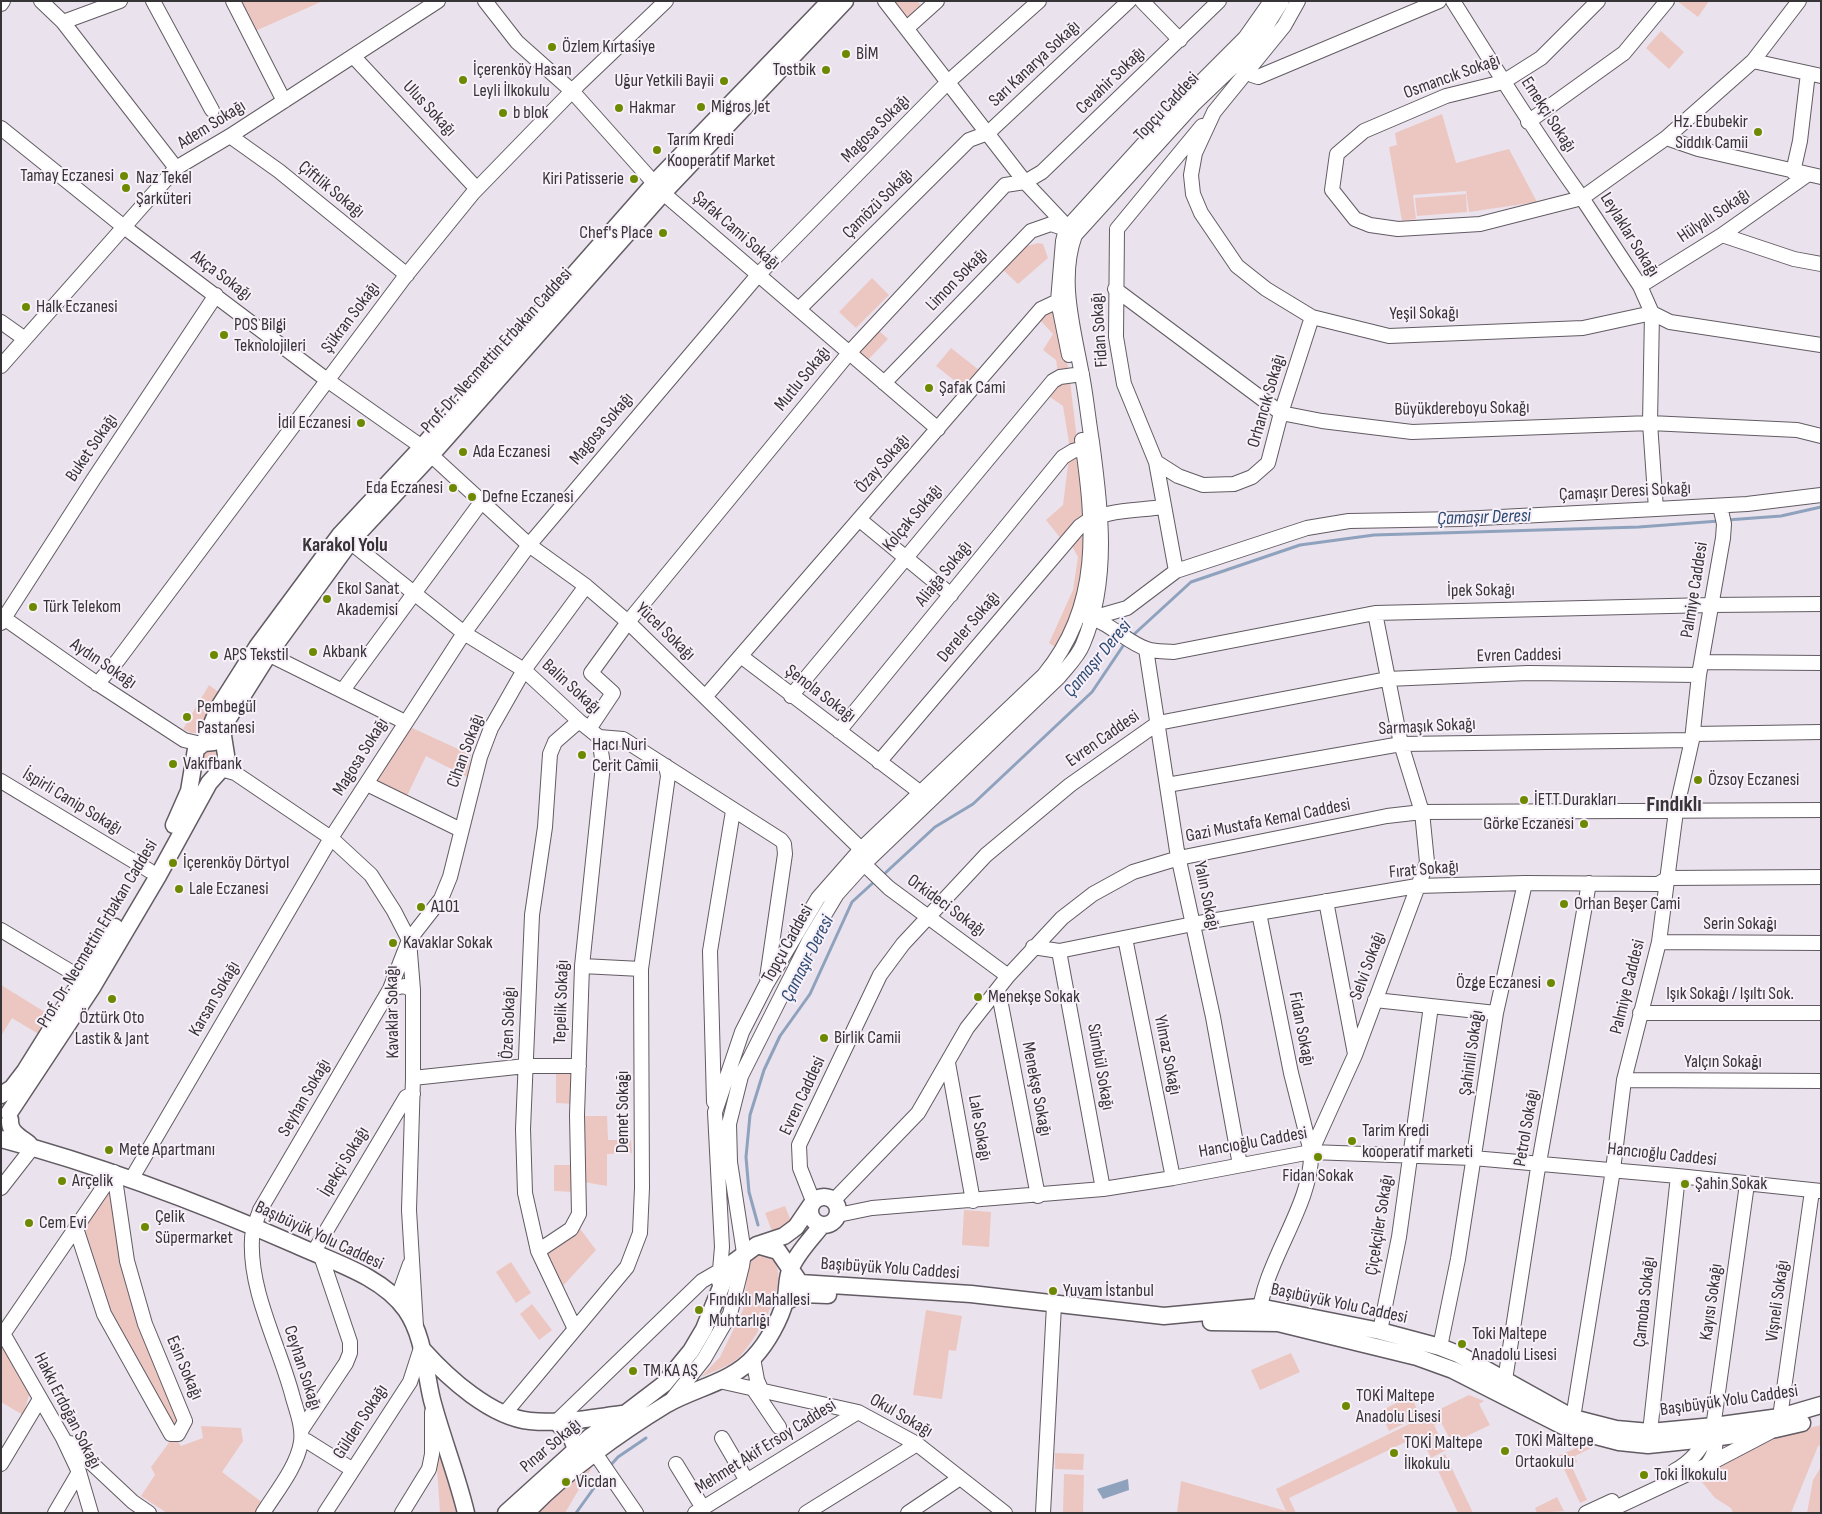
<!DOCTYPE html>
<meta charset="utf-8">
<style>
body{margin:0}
#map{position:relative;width:1822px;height:1514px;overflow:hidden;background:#eae2ec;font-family:"Sofia Sans Condensed",sans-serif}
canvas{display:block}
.frame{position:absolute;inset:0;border:2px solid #373438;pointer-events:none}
</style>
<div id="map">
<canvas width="1822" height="1514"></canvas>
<div class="frame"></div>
</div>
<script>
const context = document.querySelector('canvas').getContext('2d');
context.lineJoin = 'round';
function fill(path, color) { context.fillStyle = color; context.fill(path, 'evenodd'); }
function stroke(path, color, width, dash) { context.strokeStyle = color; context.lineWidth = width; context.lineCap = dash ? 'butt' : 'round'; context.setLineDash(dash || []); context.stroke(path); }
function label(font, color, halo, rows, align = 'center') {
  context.font = font + ' "Sofia Sans Condensed",sans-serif'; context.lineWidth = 4; context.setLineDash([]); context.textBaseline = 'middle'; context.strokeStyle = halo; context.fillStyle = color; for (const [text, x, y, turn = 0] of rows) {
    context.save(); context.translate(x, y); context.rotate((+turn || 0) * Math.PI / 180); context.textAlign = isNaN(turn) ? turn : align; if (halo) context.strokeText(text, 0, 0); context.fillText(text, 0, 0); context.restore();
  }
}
const green = new Path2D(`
 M238,1H323L253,32Z
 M893,1H917L924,9L910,21Z
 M1677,1H1709L1698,17Z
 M1661,31L1684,52L1669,69L1646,48Z
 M1442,114L1456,163L1509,149L1537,202L1469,212L1466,191L1413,195L1416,219L1402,221L1389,147L1397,145L1395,133Z
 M1466,194L1467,212L1417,216L1415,198Z
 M1038,243L1043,244L1048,258L1018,284L1002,269L1027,246Z
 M872,278L889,295L856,328L839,312Z
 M1056,305L1069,372L1086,517L1080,598L1056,648L1049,643L1073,590L1078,557L1066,535L1062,540L1046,520L1063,505L1070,449L1063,406L1047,395L1059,381L1056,360L1043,350L1053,334L1039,319Z
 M876,328L888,339L865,363L854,352Z
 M951,348L979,370L964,388L936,366Z
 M209,685L228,699L203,733H191L183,729Z
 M408,726L471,755L467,777L426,756L406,798L373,783Z
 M215,747L222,756L212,768L205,767L201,761L202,751Z
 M1,985L53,1017L40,1035L12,1018L1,1036Z
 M556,1065L579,1066L577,1104L556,1103Z
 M585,1116H607L608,1140H631L632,1153L607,1154V1186L584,1182Z
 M554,1165H574V1192L554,1191Z
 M114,1172L127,1261L185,1421L178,1434L116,1339L76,1228Z
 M785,1206L792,1224L772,1231L765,1213Z
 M964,1210L991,1212L989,1247L962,1245Z
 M578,1226L596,1250L562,1287L545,1252Z
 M754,1252C807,1256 760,1334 742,1354C732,1366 714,1371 701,1377L720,1357L743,1310L749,1259Z
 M511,1262L531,1293L516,1303L496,1272Z
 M532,1304L552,1330L539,1340L520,1314Z
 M926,1310L962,1316L956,1351L949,1350L942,1399L913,1395Z
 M1,1340L30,1392L23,1415L1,1402Z
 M1291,1353L1300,1372L1260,1390L1251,1370Z
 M1469,1395L1484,1401L1479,1404L1490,1425L1452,1443L1441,1422L1434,1425L1446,1450L1431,1458L1420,1435L1289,1498L1296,1513H1177L1181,1481L1286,1511L1276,1489Z
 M1411,1396L1420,1416L1389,1431L1380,1411Z
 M1821,1425V1445L1818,1446L1791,1513H1733L1731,1508L1715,1498L1697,1476L1770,1438Z
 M201,1426L241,1428L243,1441L222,1472L263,1503L257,1513H167L141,1496L155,1475L151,1467L171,1440L176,1439L181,1446L203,1438Z
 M1583,1445L1591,1448L1575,1456L1577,1462L1571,1465L1587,1500L1580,1503L1558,1456Z
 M436,1452H441L456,1513H440Z
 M1055,1453L1084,1454L1083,1470L1055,1469Z
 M1445,1454L1473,1513H1458L1433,1460Z
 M589,1467H592L565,1513H539L580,1472Z
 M1821,1467V1513H1807L1813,1480Z
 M1064,1474L1084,1475L1083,1512H1063Z
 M1557,1497L1564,1511L1537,1513L1535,1508Z`);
const water = new Path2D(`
 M1128,1479L1129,1490L1103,1499L1097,1489Z`);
const stream = new Path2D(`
 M1727,520L1781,516L1821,507
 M1131,637L1191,582L1300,545L1374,535L1639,527L1719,521
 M882,876L935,827L973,804L1092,692L1125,643
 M758,1225L749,1192L746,1157L750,1115L764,1070L780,1036L810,994L852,902L875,881
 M609,1467L618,1457L646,1438
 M576,1513L604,1474`);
const minor = new Path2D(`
 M41,1L63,22L176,168
 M153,1L212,110
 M233,1L284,101
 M485,1L517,42L572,91L663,193L938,429
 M885,1L1025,182L1073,233
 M1142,1L1180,40
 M1298,1L1284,26L1214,112L1195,153L1191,175L1193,194L1201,213L1237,266L1266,289L1312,317L1389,336L1583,328L1652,313L1670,322L1821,345
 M1453,1C1495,68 1536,134 1582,198L1480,224L1398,229L1370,225L1355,219L1332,190L1337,154L1364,131L1446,96L1503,82L1541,58L1598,1
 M1,4L3,1
 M63,22L120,1
 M907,28L937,1
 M353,56L477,189
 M1753,61L1821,76
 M1249,69L1252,75L1258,77L1439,1
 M1528,122L1624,53L1667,1
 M1,128L124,227L327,380L422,447
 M230,136L279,171L407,275
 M1666,138L1698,149L1821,177
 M1793,172L1800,141L1808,73
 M1722,235L1794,259L1821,264
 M1640,286L1722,235L1807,175
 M1115,289L1281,413L1322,421L1412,432L1650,423L1797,430L1821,436
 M799,309L969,140L988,133L1129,1
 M1,322L25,339
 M1069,355L1058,301L1063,241L1066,229L1186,97L1245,38L1269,4
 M1,366L176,168L230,136L438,1
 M884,383L1031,231L1051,224L1066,229
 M431,455L529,545L586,586L628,622L861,849
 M1156,462L1178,476L1203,485L1234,484L1252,477L1268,463L1281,413L1312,317
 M1656,509L1650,423L1652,313L1640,286L1582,198L1666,138L1753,61L1799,1
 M860,520L951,595
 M350,542L464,633L524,670L579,721L599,737L623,739L781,840L784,844L785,854L767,978
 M1176,571L1156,462L1124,384L1116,337L1117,229L1202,126
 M1,616L92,680L184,740L201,744
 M1084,616C1109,621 1127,643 1147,649C1155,652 1165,651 1174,652L1375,613L1711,605L1821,604
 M1092,618L1127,608L1176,571L1307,528L1349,521L1461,519L1656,509L1747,504L1821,495
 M1,623L93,480L216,295
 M1146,649L1177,851L1213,1017L1240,1165
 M270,652L274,657L405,722
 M742,657L921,793
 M1702,662L1821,663
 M97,684L118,660L404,278L473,193L578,85L666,1
 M343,690L482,501
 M791,696L1053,381L1060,377L1082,374
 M705,697L1041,309L1058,301L1067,300
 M589,729L613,693L591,673L628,622L849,353L1005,185L1025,182L1042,172L1219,1
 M839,731L1063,457L1073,451L1091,446
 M1693,734L1821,732
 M879,762L1080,526C1102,509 1137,511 1163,507
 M221,769L235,773L331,838L371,875L394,911L409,940L413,990V1078L409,1210L416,1327
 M1,781L150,871
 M367,784L461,830
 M1167,785L1401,744L1692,740
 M864,864L889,888L1008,976
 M1326,901L1355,1054
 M1259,913L1291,1073L1311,1152
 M1,930L83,979
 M1125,938L1173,1178
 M1659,942L1821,943
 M1033,947L1059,951L1193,924L1417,886L1525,883L1658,884L1668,878L1821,877
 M1059,951L1103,1189
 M582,966L641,969
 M998,989L1038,1196
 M413,990L404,986L390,989L409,940L441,899L450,877L480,757L491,728L524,670L586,586
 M1375,1000L1496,1013
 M1640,1013H1821
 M948,1063L973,1201
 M413,1078L526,1066H579
 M1624,1080L1821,1081
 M714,1102L710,951L733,811
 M132,1178L331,838L464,633L529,545L758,275L948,82L1039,1
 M1,1188L33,1147
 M834,1200L918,1113L967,1028L1008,976L1062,918L1093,894L1133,872L1179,858L1387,816L1422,812L1821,810
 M813,1201L800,1168L799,1145L880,975L903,944L986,855L1070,785L1158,723L1387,679L1528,673L1699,675
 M838,1215L872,1208L1103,1189L1173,1178L1311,1152L1473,1158L1678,1176L1821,1191
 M76,1228L104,1314L171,1434H178L185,1421L145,1324L127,1261L114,1172
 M538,1251L571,1229L579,1214L577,1115L582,966L603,765L599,737
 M313,1253L406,1097L413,1094
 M719,1282L722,1247L715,1112L742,1032L766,985L818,898L861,849L1044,675C1102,605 1094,525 1082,440
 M403,1298L397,1300L410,1264
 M1259,1318C1262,1264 1313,1205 1311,1152L1355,1055L1427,862L1422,812L1401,744L1375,613
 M575,1329L538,1251L525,1193L523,1129L532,915L545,827L550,754L555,742L579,721
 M1,1330L63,1438L79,1472L91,1513
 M1380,1331L1399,1237L1431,1006
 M1,1337L114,1172
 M1440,1347L1458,1259L1496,1013L1525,883
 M753,1358L757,1380L761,1389
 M1505,1380L1537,1174L1589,883
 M719,1381L858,1412L917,1444L1005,1513
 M752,1387L779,1427
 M670,1402L704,1359L730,1314L742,1266L744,1253L730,1162L729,1124L741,1076L810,939L837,894L864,864L1058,678C1067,667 1078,657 1083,644C1110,580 1101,508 1092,442C1088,418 1086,394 1081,370C1073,327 1059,278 1075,235L1193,105L1239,61L1267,25L1282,1
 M505,1413L627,1267L640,1233L642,1188L641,969L668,776L666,766
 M1780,1417L1812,1191
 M1573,1418L1613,1170L1624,1080L1659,942L1676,811L1692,740L1699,675L1723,538L1724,524L1720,506
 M556,1422L702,1281L721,1270
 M302,1429L346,1363L350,1353V1342L321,1256
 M1650,1432L1678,1176
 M722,1438L747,1481
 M301,1441H307L353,1470
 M70,1443L133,1502L149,1513
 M595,1453L636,1513
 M1,1464L40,1399
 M676,1464L703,1508
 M1707,1465C1721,1445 1713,1441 1714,1421L1747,1184
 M1674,1471C1693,1461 1700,1449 1711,1431
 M55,1513L79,1472
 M263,1513C276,1492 297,1467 301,1442C303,1427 297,1412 293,1398C280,1347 249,1292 252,1239C252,1229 257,1220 260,1210L390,989
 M325,1513L410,1382L421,1348
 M402,1513L429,1469L432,1454V1412
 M695,1513L858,1412
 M806,1513L917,1444
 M908,1513L960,1478
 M1043,1513L1054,1305
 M1586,1513L1612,1501
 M1604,1513L1707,1465L1770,1432`);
const major = new Path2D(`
 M204,743L219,707L257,647L340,535L422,447L660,177L830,1
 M174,825L189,791L196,749L204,743L214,742
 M1,1095L12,1088L25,1071L115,927
 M9,1113L93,986L158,876L209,783L225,765L226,755L223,736L224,725L231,714L270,652L350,542L431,455L663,193L845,1
 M10,1120C9,1132 20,1137 29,1144
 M1,1139C103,1166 200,1203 296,1245C333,1262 382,1276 406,1310C424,1336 425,1371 432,1400C442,1438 457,1475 466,1513
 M810 1211a14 14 0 1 1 28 0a14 14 0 1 1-28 0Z
 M757,1245L778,1251L800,1283L971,1294L1164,1316L1259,1307L1380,1331L1440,1347L1458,1354L1573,1418L1616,1429L1650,1432L1714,1426L1780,1417L1821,1405
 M785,1302L801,1294L828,1295
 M1211,1322L1278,1323L1417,1357L1453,1370L1569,1429L1619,1442L1648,1445L1706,1439L1776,1429L1802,1423
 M423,1350C448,1378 491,1417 530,1421C560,1424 591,1418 622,1414
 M556,1422L570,1434L576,1449L573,1459
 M506,1513L590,1437L626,1413L664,1384L691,1351L704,1329L730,1265L757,1245L784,1236L796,1227L811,1205
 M526,1513C563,1473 621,1432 667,1404C695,1388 732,1382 754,1357C767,1343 780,1320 785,1301C788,1291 786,1278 791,1268C797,1253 812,1238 822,1225`);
const markers = [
 [552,47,5,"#6d8900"],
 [846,54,5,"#6d8900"],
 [826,70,5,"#6d8900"],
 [463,80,5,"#6d8900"],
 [724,81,5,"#6d8900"],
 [701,107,5,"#6d8900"],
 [619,108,5,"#6d8900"],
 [503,113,5,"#6d8900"],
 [1758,132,5,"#6d8900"],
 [657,150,5,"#6d8900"],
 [124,176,5,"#6d8900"],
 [634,179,5,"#6d8900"],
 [126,188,5,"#6d8900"],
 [663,233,5,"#6d8900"],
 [26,307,5,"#6d8900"],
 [224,335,5,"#6d8900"],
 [929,388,5,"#6d8900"],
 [361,423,5,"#6d8900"],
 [463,452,5,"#6d8900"],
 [453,488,5,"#6d8900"],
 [472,497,5,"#6d8900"],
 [327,599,5,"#6d8900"],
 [33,607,5,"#6d8900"],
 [313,652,5,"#6d8900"],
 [214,655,5,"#6d8900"],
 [187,717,5,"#6d8900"],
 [582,755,5,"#6d8900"],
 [173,764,5,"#6d8900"],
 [1698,780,5,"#6d8900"],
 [1524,800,5,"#6d8900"],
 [1584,824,5,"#6d8900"],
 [173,863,5,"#6d8900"],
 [179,889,5,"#6d8900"],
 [1564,904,5,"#6d8900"],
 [421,907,5,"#6d8900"],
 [393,943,5,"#6d8900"],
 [1551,983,5,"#6d8900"],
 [978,997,5,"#6d8900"],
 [112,999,5,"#6d8900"],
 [824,1038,5,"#6d8900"],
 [1352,1141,5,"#6d8900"],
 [109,1150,5,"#6d8900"],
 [1318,1157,5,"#6d8900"],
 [62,1181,5,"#6d8900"],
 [1685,1184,5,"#6d8900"],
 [29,1223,5,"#6d8900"],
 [145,1227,5,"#6d8900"],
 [1053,1291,5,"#6d8900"],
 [699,1310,5,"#6d8900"],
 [1462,1344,5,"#6d8900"],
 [633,1371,5,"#6d8900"],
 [1346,1406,5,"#6d8900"],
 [1505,1451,5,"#6d8900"],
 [1394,1453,5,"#6d8900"],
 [1644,1475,5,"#6d8900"],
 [566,1482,5,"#6d8900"]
];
const poiNames = [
 ["Özlem Kırtasiye",562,47],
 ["BİM",856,54],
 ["İçerenköy Hasan",473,70],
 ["Leyli İlkokulu",473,91],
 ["Tostbik",816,70,"right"],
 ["Uğur Yetkili Bayii",714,81,"right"],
 ["Migros Jet",711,107],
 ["Hakmar",629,108],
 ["b blok",513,113],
 ["Hz. Ebubekir",1748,122,"right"],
 ["Sıddık Camii",1748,143,"right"],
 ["Tarım Kredi",667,140],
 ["Kooperatif Market",667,161],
 ["Tamay Eczanesi",114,176,"right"],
 ["Naz Tekel",136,178],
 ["Şarküteri",136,199],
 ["Kiri Patisserie",624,179,"right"],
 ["Chef's Place",653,233,"right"],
 ["Halk Eczanesi",36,307],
 ["POS Bilgi",234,325],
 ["Teknolojileri",234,346],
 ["Şafak Cami",939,388],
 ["İdil Eczanesi",351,423,"right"],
 ["Ada Eczanesi",473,452],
 ["Eda Eczanesi",443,488,"right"],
 ["Defne Eczanesi",482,497],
 ["Ekol Sanat",337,589],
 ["Akademisi",337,610],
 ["Türk Telekom",43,607],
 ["Akbank",323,652],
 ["APS Tekstil",224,655],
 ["Pembegül",197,707],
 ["Pastanesi",197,728],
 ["Hacı Nuri",592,745],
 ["Cerit Camii",592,766],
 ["Vakıfbank",183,764],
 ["Özsoy Eczanesi",1708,780],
 ["İETT Durakları",1534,800],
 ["Görke Eczanesi",1574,824,"right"],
 ["İçerenköy Dörtyol",183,863],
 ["Lale Eczanesi",189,889],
 ["Orhan Beşer Cami",1574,904],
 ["A101",431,907],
 ["Kavaklar Sokak",403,943],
 ["Özge Eczanesi",1541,983,"right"],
 ["Menekşe Sokak",988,997],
 ["Öztürk Oto",112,1018,"center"],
 ["Lastik & Jant",112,1039,"center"],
 ["Birlik Camii",834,1038],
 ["Tarim Kredi",1362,1131],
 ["kooperatif marketi",1362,1152],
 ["Mete Apartmanı",119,1150],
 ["Fidan Sokak",1318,1176,"center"],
 ["Arçelik",72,1181],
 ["Şahin Sokak",1695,1184],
 ["Çelik",155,1217],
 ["Süpermarket",155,1238],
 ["Cem Evi",39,1223],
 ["Yuvam İstanbul",1063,1291],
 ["Fındıklı Mahallesi",709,1300],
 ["Muhtarlığı",709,1321],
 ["Toki Maltepe",1472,1334],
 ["Anadolu Lisesi",1472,1355],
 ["TM KA AŞ",643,1371],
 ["TOKİ Maltepe",1356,1396],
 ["Anadolu Lisesi",1356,1417],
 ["TOKİ Maltepe",1515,1441],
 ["Ortaokulu",1515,1462],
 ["TOKİ Maltepe",1404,1443],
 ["İlkokulu",1404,1464],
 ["Toki İlkokulu",1654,1475],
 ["Vicdan",576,1482]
];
const streetNames = [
 ["Sarı Kanarya Sokağı",1035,64,-43],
 ["Osmancık Sokağı",1452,77,-20],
 ["Cevahir Sokağı",1111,81,-44],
 ["Topçu Caddesi",1167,107,-47],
 ["Ulus Sokağı",429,109,47],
 ["Emekçi Sokağı",1548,115,57],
 ["Adem Sokağı",212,125,-32],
 ["Magosa Sokağı",876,129,-45],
 ["Çiftlik Sokağı",331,190,39],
 ["Çamözü Sokağı",878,204,-45],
 ["Hülyalı Sokağı",1714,216,-34],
 ["Şafak Cami Sokağı",736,231,41],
 ["Leylaklar Sokağı",1629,235,58],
 ["Akça Sokağı",221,276,37],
 ["Limon Sokağı",957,280,-46],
 ["Yeşil Sokağı",1424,314,-1],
 ["Şükran Sokağı",351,318,-53],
 ["Fidan Sokağı",1100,330,-94],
 ["Prof. Dr. Necmettin Erbakan Caddesi",497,351,-48],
 ["Mutlu Sokağı",803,379,-51],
 ["Orhancık Sokağı",1267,401,-74],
 ["Büyükdereboyu Sokağı",1462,409,-1],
 ["Magosa Sokağı",602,429,-50],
 ["Buket Sokağı",92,448,-56],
 ["Özay Sokağı",883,464,-49],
 ["Çamaşır Deresi Sokağı",1625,492,-3],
 ["Kolçak Sokağı",913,518,-50],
 ["Aliağa Sokağı",944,574,-51],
 ["Palmiye Caddesi",1695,590,-81],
 ["İpek Sokağı",1481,591,-1],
 ["Dereler Sokağı",969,627,-50],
 ["Yücel Sokağı",665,632,44],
 ["Evren Caddesi",1519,656,-1],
 ["Aydın Sokağı",103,664,34],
 ["Balin Sokağı",571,687,42],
 ["Şenola Sokağı",820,694,37],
 ["Sarmaşık Sokağı",1427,727,-3],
 ["Evren Caddesi",1103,739,-35],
 ["Cihan Sokağı",466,751,-70],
 ["Magosa Sokağı",361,757,-58],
 ["İspirli Canip Sokağı",72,802,31],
 ["Gazi Mustafa Kemal Caddesi",1268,821,-11],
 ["Fırat Sokağı",1424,870,-5],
 ["Yalın Sokağı",1206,896,78],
 ["Orkideci Sokağı",946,906,36],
 ["Serin Sokağı",1740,924],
 ["Prof. Dr. Necmettin Erbakan Caddesi",98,934,-59],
 ["Topçu Caddesi",788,944,-61],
 ["Selvi Sokağı",1368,966,-70],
 ["Palmiye Caddesi",1628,987,-76],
 ["Işık Sokağı / Işıltı Sok.",1730,994],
 ["Karsan Sokağı",215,999,-60],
 ["Tepelik Sokağı",562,1002,-88],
 ["Kavaklar Sokağı",393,1012,-91],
 ["Özen Sokağı",509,1023,-88],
 ["Fidan Sokağı",1301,1029,79],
 ["Şahinlil Sokağı",1472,1053,-82],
 ["Yılmaz Sokağı",1167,1055,79],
 ["Yalçın Sokağı",1723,1062],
 ["Sümbül Sokağı",1100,1067,80],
 ["Menekşe Sokağı",1036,1089,79],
 ["Evren Caddesi",803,1096,-65],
 ["Seyhan Sokağı",305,1098,-60],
 ["Demet Sokağı",623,1112,-90],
 ["Lale Sokağı",979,1128,80],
 ["Petrol Sokağı",1527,1128,-80],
 ["Hancıoğlu Caddesi",1253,1143,-10],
 ["Hancıoğlu Caddesi",1662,1155,6],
 ["İpekçi Sokağı",345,1162,-59],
 ["Çiçekçiler Sokağı",1380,1225,-81],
 ["Başıbüyük Yolu Caddesi",319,1236,25],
 ["Başıbüyük Yolu Caddesi",890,1269,4],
 ["Vişneli Sokağı",1778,1301,-82],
 ["Çamoba Sokağı",1645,1302,-84],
 ["Kayısı Sokağı",1712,1302,-82],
 ["Başıbüyük Yolu Caddesi",1339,1304,12],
 ["Esin Sokağı",184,1368,67],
 ["Ceyhan Sokağı",302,1368,72],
 ["Başıbüyük Yolu Caddesi",1729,1401,-8],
 ["Hakkı Erdoğan Sokağı",67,1411,63],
 ["Okul Sokağı",901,1416,30],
 ["Gülden Sokağı",361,1422,-57],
 ["Pınar Sokağı",551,1446,-40],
 ["Mehmet Akif Ersoy Caddesi",766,1447,-32]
];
const waterNames = [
 ["Çamaşır Deresi",1484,518,-2],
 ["Çamaşır Deresi",1098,659,-50],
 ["Çamaşır Deresi",808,959,-63]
];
const quarterNames = [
 ["Karakol Yolu",345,546]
];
const districtNames = [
 ["Fındıklı",1674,805]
];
fill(green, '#ecc7c2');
fill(water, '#8ea2bd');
stroke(stream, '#8ea2bd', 3);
stroke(minor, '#625b63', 16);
stroke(major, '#625b63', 19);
stroke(minor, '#fff', 14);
stroke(major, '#fff', 16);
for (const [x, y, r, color] of markers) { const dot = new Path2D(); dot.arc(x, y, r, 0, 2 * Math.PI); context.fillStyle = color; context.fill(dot); stroke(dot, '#f7f0f9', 2); }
label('18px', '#373438', '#f7f0f9', poiNames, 'left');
label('18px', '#373438', '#f7f0f9', streetNames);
label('italic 19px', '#2c4a71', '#f7f0f9', waterNames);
label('bold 20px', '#373438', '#f7f0f9', quarterNames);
label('bold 22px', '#373438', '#f7f0f9', districtNames);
</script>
